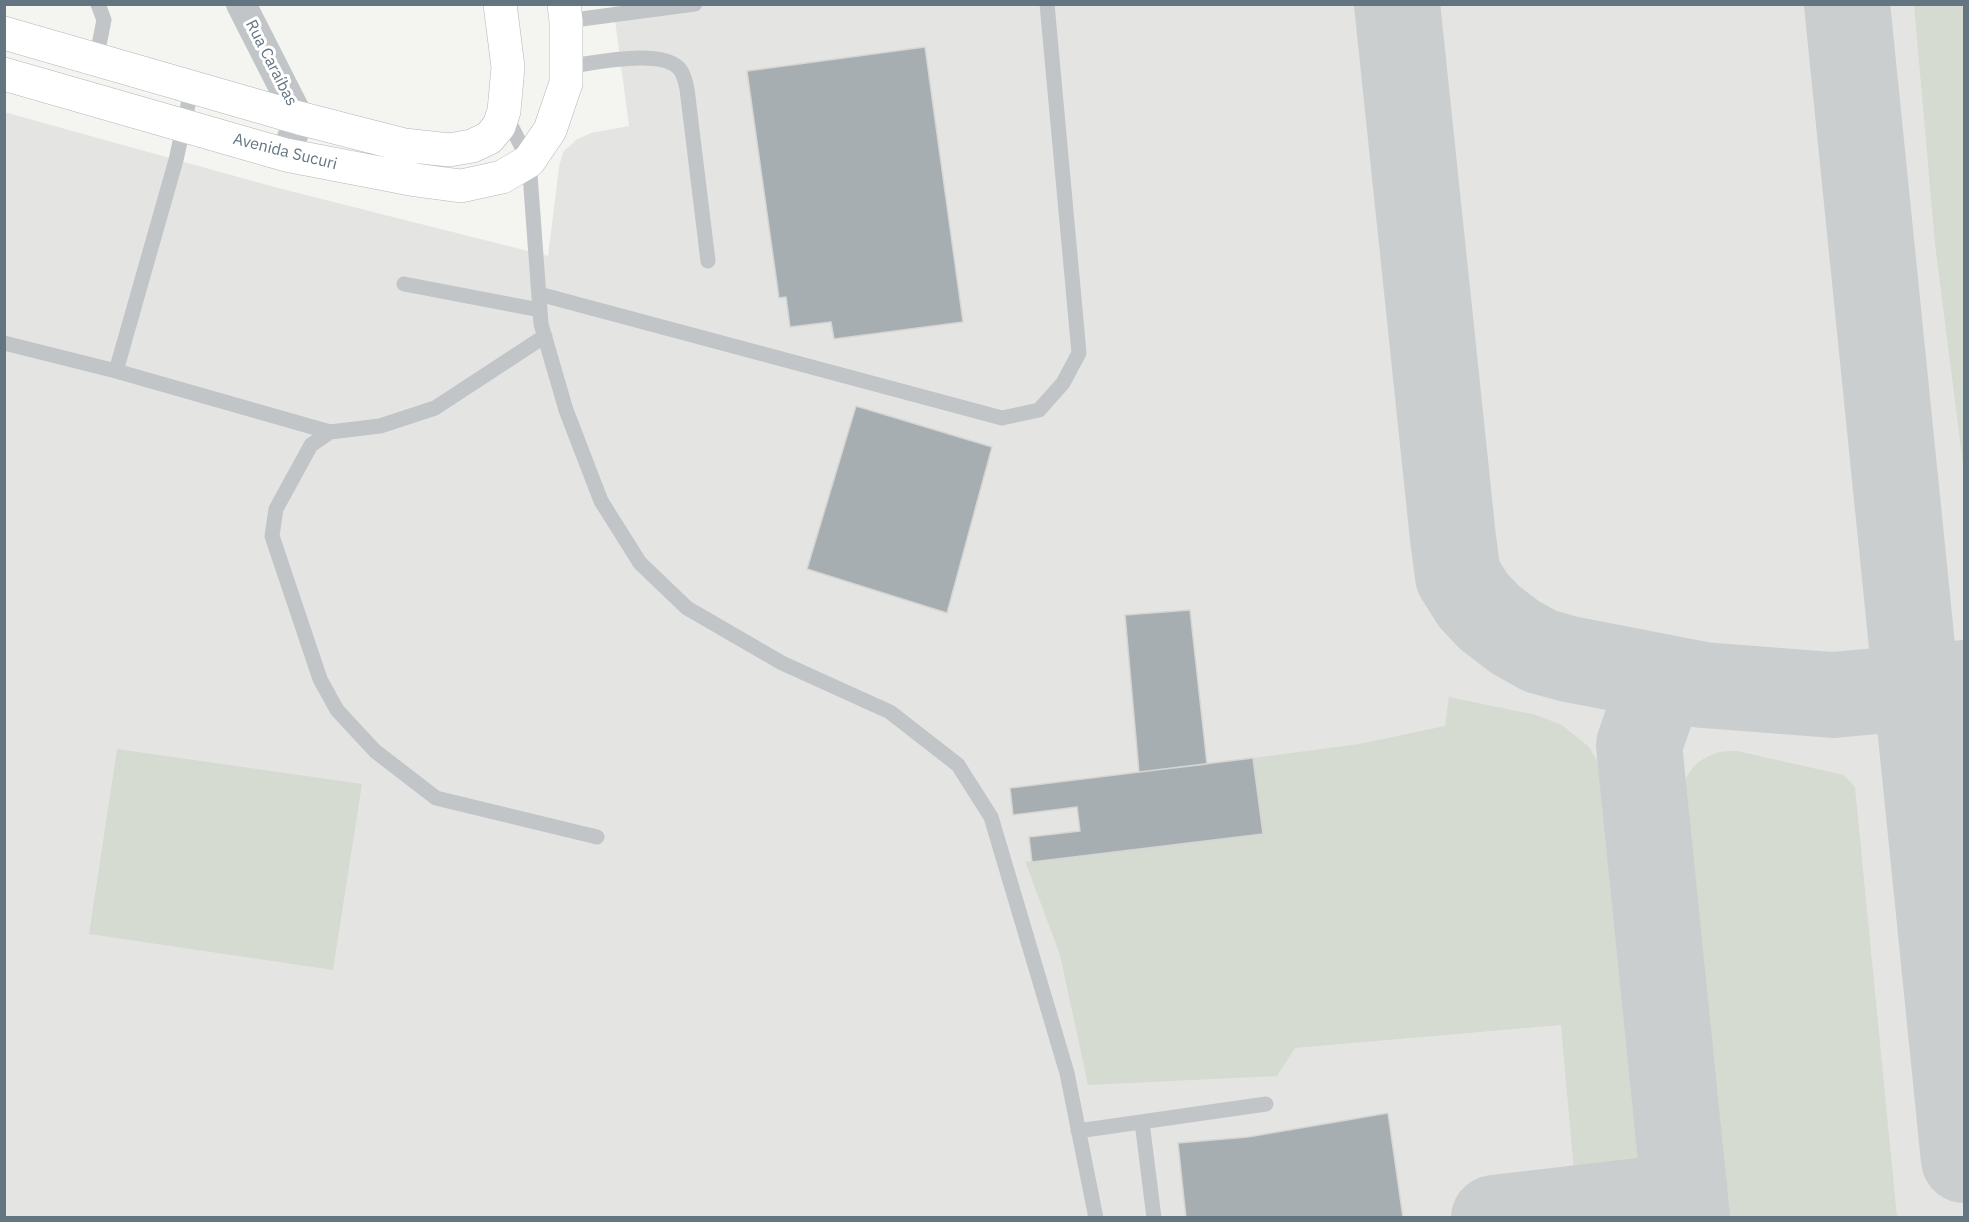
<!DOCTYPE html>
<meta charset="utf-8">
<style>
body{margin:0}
#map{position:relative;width:1969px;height:1222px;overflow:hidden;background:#f4f4f0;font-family:"IBM Plex Sans",sans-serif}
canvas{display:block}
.frame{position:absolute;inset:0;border:6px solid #637580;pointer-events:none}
</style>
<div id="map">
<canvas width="1969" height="1222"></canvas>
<div class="frame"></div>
</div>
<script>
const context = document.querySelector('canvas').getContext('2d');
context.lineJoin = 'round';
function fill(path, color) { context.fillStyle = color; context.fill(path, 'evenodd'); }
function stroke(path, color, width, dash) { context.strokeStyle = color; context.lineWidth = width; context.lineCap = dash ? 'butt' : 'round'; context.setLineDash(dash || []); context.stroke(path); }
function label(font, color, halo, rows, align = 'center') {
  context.font = font + ' "IBM Plex Sans",sans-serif'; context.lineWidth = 6; context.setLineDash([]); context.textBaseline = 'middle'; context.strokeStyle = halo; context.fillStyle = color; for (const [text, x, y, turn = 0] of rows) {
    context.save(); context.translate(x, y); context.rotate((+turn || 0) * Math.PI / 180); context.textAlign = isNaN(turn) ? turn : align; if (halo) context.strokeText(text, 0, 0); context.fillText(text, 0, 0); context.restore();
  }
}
const built = new Path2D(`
 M613,5H1964V1217H5L4,112L278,188L548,256L559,167L563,152L576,140L591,133L629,126Z`);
const green = new Path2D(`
 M1914,5H1964V472L1935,244Z
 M1449,697L1536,715L1562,725L1589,747L1607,778L1614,818L1646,1158L1633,1173L1621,1181L1575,1184L1561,1025L1295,1048L1277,1076L1088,1085L1060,955L1025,861L1032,862L1263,834L1253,758L1359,744L1445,726Z
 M117,749L362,784L333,970L89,934Z
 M1737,751L1844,775L1855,787L1897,1217H1713L1678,841C1677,805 1676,765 1719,752C1724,751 1732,751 1737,751Z`);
const taxiway = new Path2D(`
 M1397,4L1453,538L1458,576L1473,600L1489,617L1515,637L1540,651L1569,659L1703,685L1833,695L1964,683
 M1847,4L1964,1160
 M1663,677L1639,745L1687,1218
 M1494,1218L1666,1198L1676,1193L1684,1184`);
const building = new Path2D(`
 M925,47L963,322L834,339L831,322L790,327L786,297L779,298L747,71Z
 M856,406L992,447L947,613L807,569Z
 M1190,610L1207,764L1139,772L1125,615Z
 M1253,758L1263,834L1032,862L1029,837L1080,831L1077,807L1013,815L1010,788Z
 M1388,1113L1403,1218H1186L1178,1143L1248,1137Z`);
const lane = new Path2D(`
 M566,21L695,4
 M96,60L104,20L98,4
 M566,67C591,63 666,47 681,71C684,76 686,84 687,89L708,261
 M192,87L176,160L116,371L330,432L380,426L435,408L545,336
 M505,114L529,161L541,324L566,410L601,501L640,563L687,608L782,663L890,712L958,765L991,817L1067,1073L1096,1218
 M404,284L540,310
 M539,294L1002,418L1039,410L1063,383L1079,353L1047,4
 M4,343L116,371
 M330,432L311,445L276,509L272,536L320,679L337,710L375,751L436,798L597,837
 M1142,1122L1154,1218
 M1078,1131L1266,1104`);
const street = new Path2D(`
 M241,4L299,118L286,155`);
const secondary = new Path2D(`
 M4,33L299,118L404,145L449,150L472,146L489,138L499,126L504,111L508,67L500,4
 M4,74L286,155L416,180L461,186L502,177L529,161L550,130L566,83V21L564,4`);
const streetNames = [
 ["Rua Caraíbas",271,63,63],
 ["Avenida Sucuri",285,152,14]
];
fill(built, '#e4e5e3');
fill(green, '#d5dbd1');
stroke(taxiway, '#cacece', 86);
fill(building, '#a6aeb2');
stroke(building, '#d5d5d3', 1.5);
stroke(secondary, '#b1b7ba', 34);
stroke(lane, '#c1c5c8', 15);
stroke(street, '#c1c5c8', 30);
stroke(secondary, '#fff', 33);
label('16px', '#637580', '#fff', streetNames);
</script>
